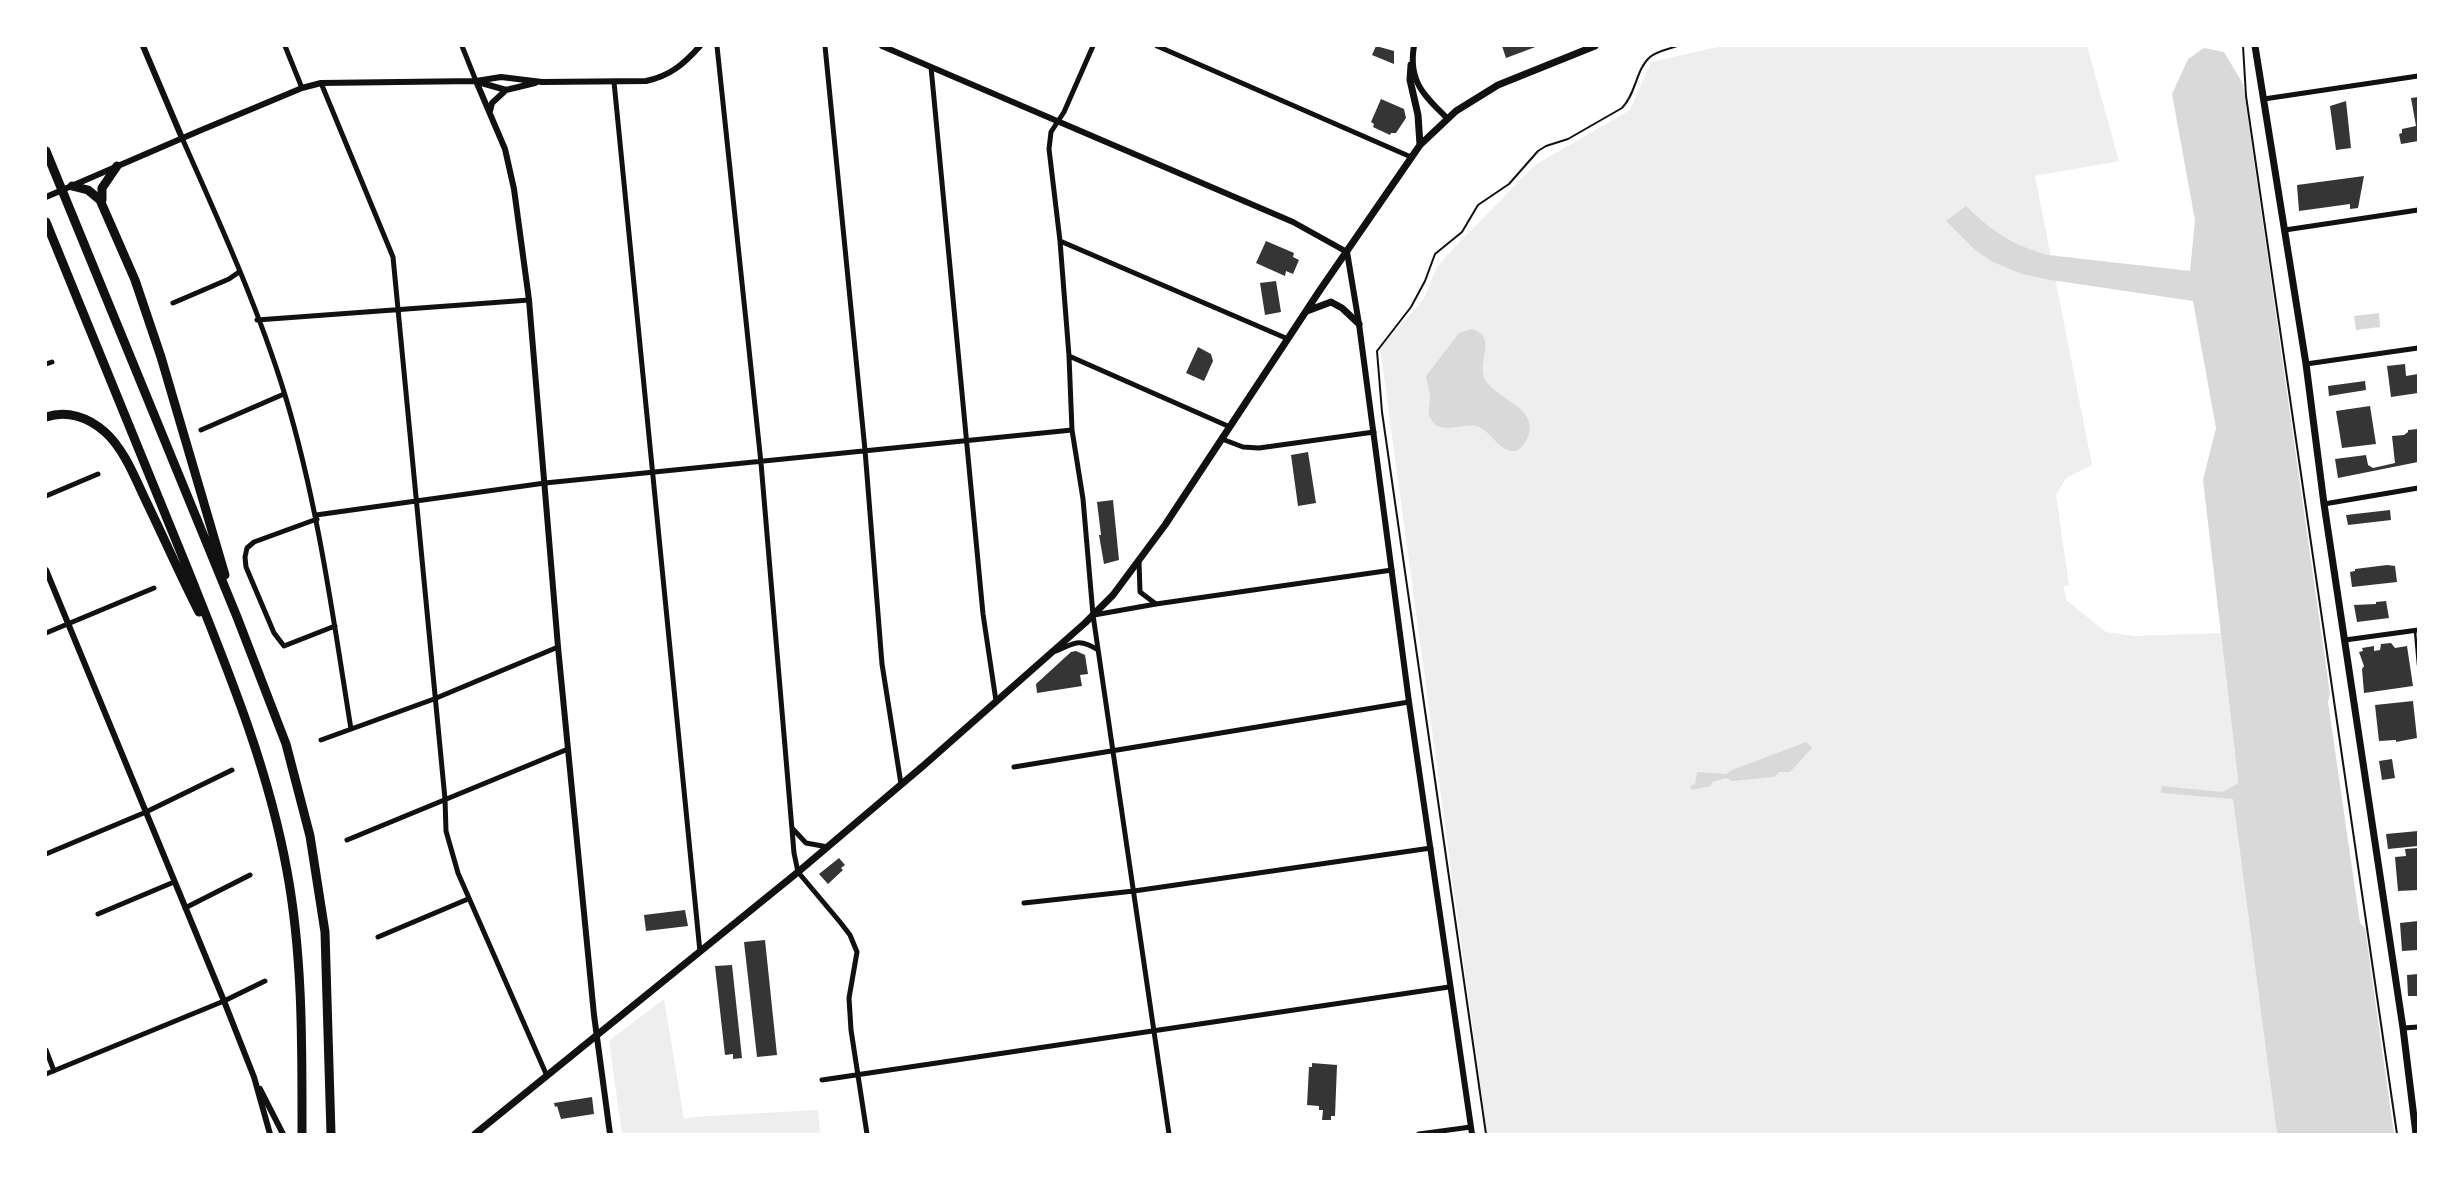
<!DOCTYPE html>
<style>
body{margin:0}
#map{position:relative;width:2464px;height:1180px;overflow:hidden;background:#fff;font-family:"Golos Text",sans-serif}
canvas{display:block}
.frame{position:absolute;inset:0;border:47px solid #fff;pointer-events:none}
</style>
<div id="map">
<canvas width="2464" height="1180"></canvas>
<div class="frame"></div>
</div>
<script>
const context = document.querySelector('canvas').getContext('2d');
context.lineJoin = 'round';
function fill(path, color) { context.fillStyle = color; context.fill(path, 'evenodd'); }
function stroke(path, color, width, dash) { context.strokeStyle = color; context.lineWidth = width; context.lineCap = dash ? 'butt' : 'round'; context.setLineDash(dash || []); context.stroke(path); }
const green = new Path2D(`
 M1723,46H2087L2119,161L2035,176L2092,465L2066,478L2056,495L2069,585L2064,586L2066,600L2106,632L2134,636L2221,633L2238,779L2233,799L2277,1134H1487L1380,348L1423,300L1437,267L1449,253L1535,165L1630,110L1651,62Z
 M664,999L684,1119L693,1117L818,1110L820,1134H622L609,1041Z`);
const water = new Path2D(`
 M2204,48L2224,52L2243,84L2330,694L2328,702L2360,923L2365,928L2394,1134H2277L2233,799L2161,793L2162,786L2222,792L2237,784L2238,779L2203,480L2216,428L2193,301L2051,280L2022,274L1993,262L1975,250L1946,221L1966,206C1991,231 2014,246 2048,255L2190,271L2195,220L2172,94L2188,59Z
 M2379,313L2380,327L2356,330L2354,316Z
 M1472,329C1499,337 1475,363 1486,381C1497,399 1536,407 1529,434C1526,442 1523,447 1516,451C1497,452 1493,431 1476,426C1461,423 1440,436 1431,419C1427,412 1430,405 1430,398C1430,391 1427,383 1426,376L1459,333Z
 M1806,742L1812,748L1790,772H1779L1774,777L1732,781L1726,778L1712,782L1711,786L1692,790L1690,786L1695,784L1697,772L1726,774L1732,770Z`);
const building = new Path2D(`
 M1376,46L1394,51V64L1372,55Z
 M1502,46H1538L1506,58Z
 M2418,97V141L2401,144L2399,134L2402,133V129L2416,126L2411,98Z
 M1381,99L1404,109L1406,118L1396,133H1391L1390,135L1373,127L1374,124L1371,122Z
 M2346,101L2351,148L2336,150L2330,106Z
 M2364,176L2358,208L2350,209V204L2299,211L2297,185Z
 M1266,241L1294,253L1293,257L1299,260L1293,274L1286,271L1285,276L1256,263Z
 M1276,281L1281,312L1265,315L1260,283Z
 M1198,347L1211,354L1213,361L1204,381L1186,373Z
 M2405,364L2406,376L2418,374V393L2391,397L2387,366Z
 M2365,381L2366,390L2329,396L2328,386Z
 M2370,406L2376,444L2342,448L2336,411Z
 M2418,429V462L2338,478L2335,459L2366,455L2368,465L2373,468L2395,463L2392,436L2404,435L2408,432V430Z
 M1308,452L1316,503L1298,506L1291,455Z
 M1113,500L1119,560L1104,564L1099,535H1101L1097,502Z
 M2390,510L2391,520L2348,525L2346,515Z
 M2387,565L2395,566L2397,582L2352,587L2350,572L2355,571V569Z
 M2386,601L2389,618L2357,622L2354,605L2376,604V602Z
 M2391,643L2395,648L2407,646L2413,686L2364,693L2362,669L2364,666L2359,652L2363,651L2362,648L2374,646V651L2380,650L2381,644Z
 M1076,651L1085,655L1088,674L1080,675L1082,686L1037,693L1036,684L1071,652Z
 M2413,701L2417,738L2396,742V740L2379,741L2375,705Z
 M2392,759L2395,778L2382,780L2379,761Z
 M2418,831V846L2388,849L2386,834Z
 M2418,848V890L2398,891L2395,857L2406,856L2405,849Z
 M839,858L845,865L841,868L843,870L828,884L819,874Z
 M685,910L688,926L646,931L644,915Z
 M2418,921V950L2402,951L2400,923Z
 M765,940L777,1055L757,1057L744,942Z
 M732,965L742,1058L733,1059V1054L725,1055L715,966Z
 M2418,974V996H2408L2407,975Z
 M1312,1063L1337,1065L1335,1116H1331V1120H1322L1323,1110H1319V1106L1307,1105L1309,1067H1312Z
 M592,1097L594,1114L561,1119L557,1106L555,1107L554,1103Z`);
const path = new Path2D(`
 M2243,46L2246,96L2397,1134
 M1486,1134L1382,412L1377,351L1411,307L1425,281L1435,254L1462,232L1478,205L1509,184L1538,151L1546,146L1568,139L1622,108C1636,94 1636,69 1650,57C1657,51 1669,49 1677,46`);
const service = new Path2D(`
 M2415,631L2418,665`);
const minor = new Path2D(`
 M285,46L302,88
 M462,46L476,81
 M717,46L761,463L794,853L798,872L840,922L850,935L857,952L849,998L851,1030L867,1134
 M825,46L865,450L882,664L901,784
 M1093,46L1064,112L1051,132L1049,149L1060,241L1069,356L1072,430L1083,499L1093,615L1169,1134
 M1157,46L1411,157
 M931,67L983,614L996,701
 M614,82L700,952
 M321,83L393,257L445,799L446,831L458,873L547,1076
 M2264,99L2418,76
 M182,138C219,221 258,307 285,395C318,504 333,617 351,729
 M2285,230L2418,210
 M1060,241L1288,339
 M173,303L229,279L239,272
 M257,320L529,300
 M1069,356L1230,427
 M46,364L52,362
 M2306,364L2418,348
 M201,430L284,394
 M1222,439L1243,447L1259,448L1374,432
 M46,496L98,474
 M2324,504L2418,488
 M316,515L545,483L1072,430
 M317,519L254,542L247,548L245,557L246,567L274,633L284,646L335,626
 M1139,561L1140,592L1156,604
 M1094,615L1156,604L1392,570
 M46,633L154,588
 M2345,640L2418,630
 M1056,651C1075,643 1079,638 1098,650
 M321,740L434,699L558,647
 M1014,767L1409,702
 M792,828L806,843L828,847
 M347,840L568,749
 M46,854L146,812L232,770
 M1024,903L1134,891L1431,848
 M185,908L250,875
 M98,914L174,882
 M378,937L468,899
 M2403,1028L2418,1027
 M46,1050L54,1071
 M46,1074L224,1001L265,981
 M822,1080L1449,987
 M1419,1134L1471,1127`);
const tertiary = new Path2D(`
 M143,46L182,138
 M882,46L1293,222L1347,252L1359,324L1409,702L1472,1134
 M1414,46C1408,80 1423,95 1447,118
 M476,81L505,149L514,189L529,300L558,647L594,1015L610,1134
 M478,82L506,90L535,83
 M490,111L492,103L506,90
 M46,197L199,131L302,88L321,83L476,81L501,77L542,82L646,81C670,76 684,64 700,46
 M46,570L224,1001L254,1077L270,1134
 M260,1089L283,1134`);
const secondary = new Path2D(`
 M2255,46L2306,364L2324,504L2403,1028L2416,1134
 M1411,65L1410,80L1418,115L1420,145
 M1307,311L1331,302L1342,308L1359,324
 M475,1134L798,872L923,766L1085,623L1113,595L1165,525L1320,290L1420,145L1456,111L1498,85L1595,46`);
const motorway = new Path2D(`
 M46,151L237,617L286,744L310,836L325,932L331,1134
 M72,186L88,190L100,200L135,280L161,357L225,575
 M102,200V188L117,166
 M46,222C94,338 141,454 188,570C227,668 268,766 287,871C303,957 302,1047 302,1134
 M46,417C67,410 88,417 105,432C124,449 135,478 146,501C164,538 180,575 199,612`);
fill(green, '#eee');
fill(water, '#d9d9d9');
fill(building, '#353535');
stroke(path, '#111', 2);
stroke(service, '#111', 2.5);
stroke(minor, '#111', 5);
stroke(tertiary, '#111', 6);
stroke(secondary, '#111', 7);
stroke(motorway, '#111', 9);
</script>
